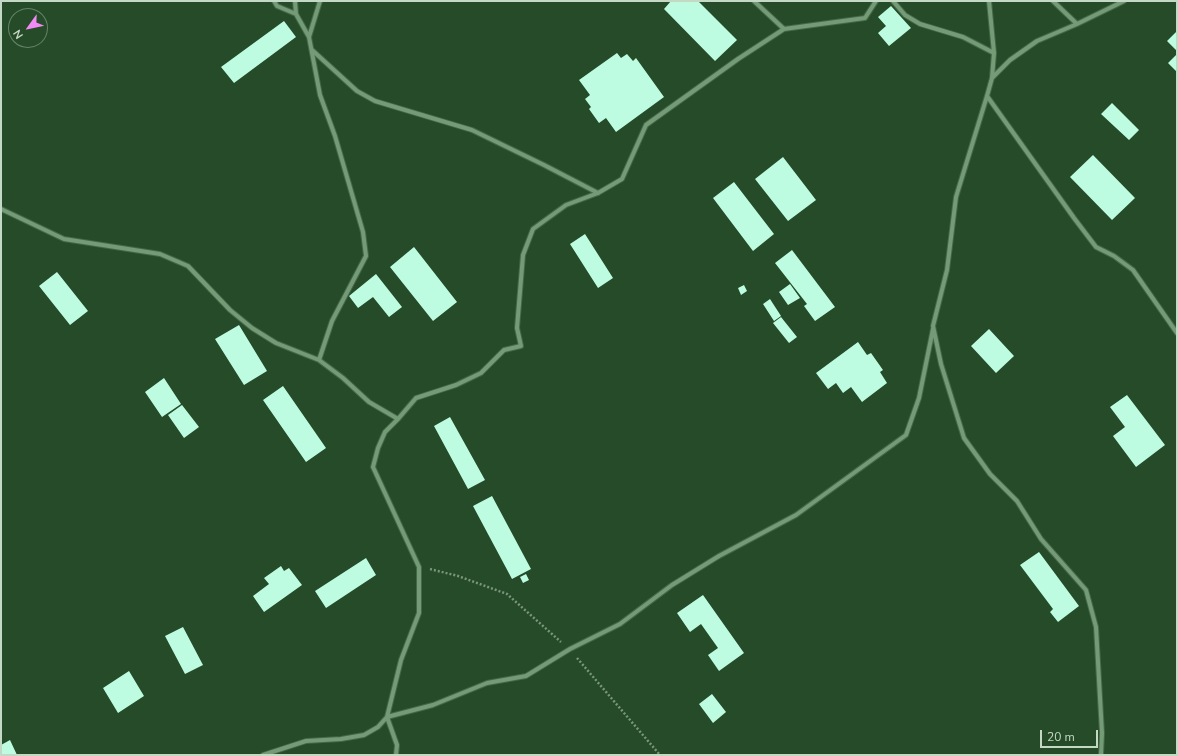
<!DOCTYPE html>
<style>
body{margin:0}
#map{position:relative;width:1178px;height:756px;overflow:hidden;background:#264b29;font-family:"Nunito Sans",sans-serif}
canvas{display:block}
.frame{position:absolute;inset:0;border:2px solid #c4d9c4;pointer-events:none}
.north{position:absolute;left:8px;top:8px;width:40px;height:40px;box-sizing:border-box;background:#264b29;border:1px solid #658467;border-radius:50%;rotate:237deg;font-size:11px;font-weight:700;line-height:16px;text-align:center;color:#c4d9c4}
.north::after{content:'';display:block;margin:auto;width:14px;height:18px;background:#f18af5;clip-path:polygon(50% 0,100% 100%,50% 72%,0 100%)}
.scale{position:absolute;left:1040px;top:730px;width:58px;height:18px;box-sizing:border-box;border:2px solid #c4d9c4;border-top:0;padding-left:5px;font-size:12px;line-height:14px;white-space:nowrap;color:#c4d9c4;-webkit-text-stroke:3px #264b29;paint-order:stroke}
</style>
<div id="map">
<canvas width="1178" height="756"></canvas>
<div class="frame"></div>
<div class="north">N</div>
<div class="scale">20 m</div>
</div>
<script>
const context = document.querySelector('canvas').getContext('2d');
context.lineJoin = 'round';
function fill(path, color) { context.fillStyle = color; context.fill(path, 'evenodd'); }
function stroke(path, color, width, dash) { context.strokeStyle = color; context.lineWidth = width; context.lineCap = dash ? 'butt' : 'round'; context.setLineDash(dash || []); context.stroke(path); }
const building = new Path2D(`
 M671,1H698L737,40L715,61L664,9Z
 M891,6L911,28L889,46L878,33L886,26L878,17Z
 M284,21L296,37L234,83L221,67Z
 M1177,31V51L1167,41Z
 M617,53L621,58L627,54L633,61L636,58L664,97L616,132L606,118L599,123L589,109L591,107L585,99L590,95L579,80Z
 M1177,54V72L1168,63Z
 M1112,103L1139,130L1129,140L1101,114Z
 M1093,155L1135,198L1112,220L1070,177Z
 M783,157L816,200L788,221L755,179Z
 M734,182L774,234L753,251L713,198Z
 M585,234L613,278L598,288L570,244Z
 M414,247L457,302L433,321L390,267Z
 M792,250L835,307L815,321L804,306L807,304L775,263Z
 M57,272L88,311L70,325L39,286Z
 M376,274L402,307L389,317L373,297L358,308L349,296Z
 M790,284L800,298L788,305L779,292Z
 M744,285L747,291L741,295L738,288Z
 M770,299L781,316L774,321L763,304Z
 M781,317L797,337L789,343L773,323Z
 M239,325L267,371L244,385L215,339Z
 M989,329L1014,356L996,373L971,346Z
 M858,342L867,355L871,353L883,370L880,372L887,383L862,402L851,387L843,393L836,383L828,389L816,373Z
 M164,378L181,404L162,417L145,392Z
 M283,386L326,448L306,462L263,400Z
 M1127,395L1165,445L1136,467L1113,436L1125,427L1110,407Z
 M182,405L199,427L184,438L168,415Z
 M450,417L485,480L468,489L434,426Z
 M492,496L531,569L512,579L473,506Z
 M1039,552L1079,606L1058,622L1050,612L1053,609L1020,565Z
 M366,558L376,575L326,608L315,591Z
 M281,566L284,571L289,568L302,585L264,612L253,596L269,584L264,578Z
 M526,574L529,580L523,583L520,577Z
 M703,595L744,653L719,671L708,655L718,648L701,624L690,632L677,613Z
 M183,627L203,665L185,674L165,636Z
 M129,671L144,696L118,713L103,688Z
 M712,694L726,712L713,723L699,704Z
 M10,740L17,755H1V745Z`);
const path = new Path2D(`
 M430,569L458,576L507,594L561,642
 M577,658L660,755`);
const minor = new Path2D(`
 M274,1L277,6L296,14L309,37L320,95L335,136L363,232L366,256L332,321L319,360
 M295,1L296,14
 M754,1L784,29
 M893,1L905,15L920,24L963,37L994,53
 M989,1L994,53L992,78L987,96L956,197L947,270L933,326L941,364L964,438L990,474L1017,501L1041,539L1086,590L1096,627L1102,733L1101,755
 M1077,24L1124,1
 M309,37L320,1
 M312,50L357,91L375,101L472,130L544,165L598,193
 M992,78L1010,60L1037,41L1077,24L1053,1
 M987,96L1074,218L1096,247L1114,256L1133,270L1177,333
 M1,209L64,239L160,254L188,266L230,310L252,328L276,343L319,360L343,378L369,402L398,419
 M263,755L306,741L341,739L364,735L378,727L387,717L401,660L419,613V567L373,467L378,448L385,432L398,419L416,398L456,385L481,373L504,350L521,346L517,328L523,255L533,229L566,205L598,193L622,179L646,125L738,59L784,29L865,18L876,1
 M396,755L397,745L387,717L433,705L487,683L526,676L570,649L620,624L672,585L719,556L796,515L906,435L919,398L933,329`);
fill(building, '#befce1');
stroke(minor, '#46674a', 6);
stroke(path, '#7a977c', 2.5, [2, 2]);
stroke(minor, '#739b75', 4);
</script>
